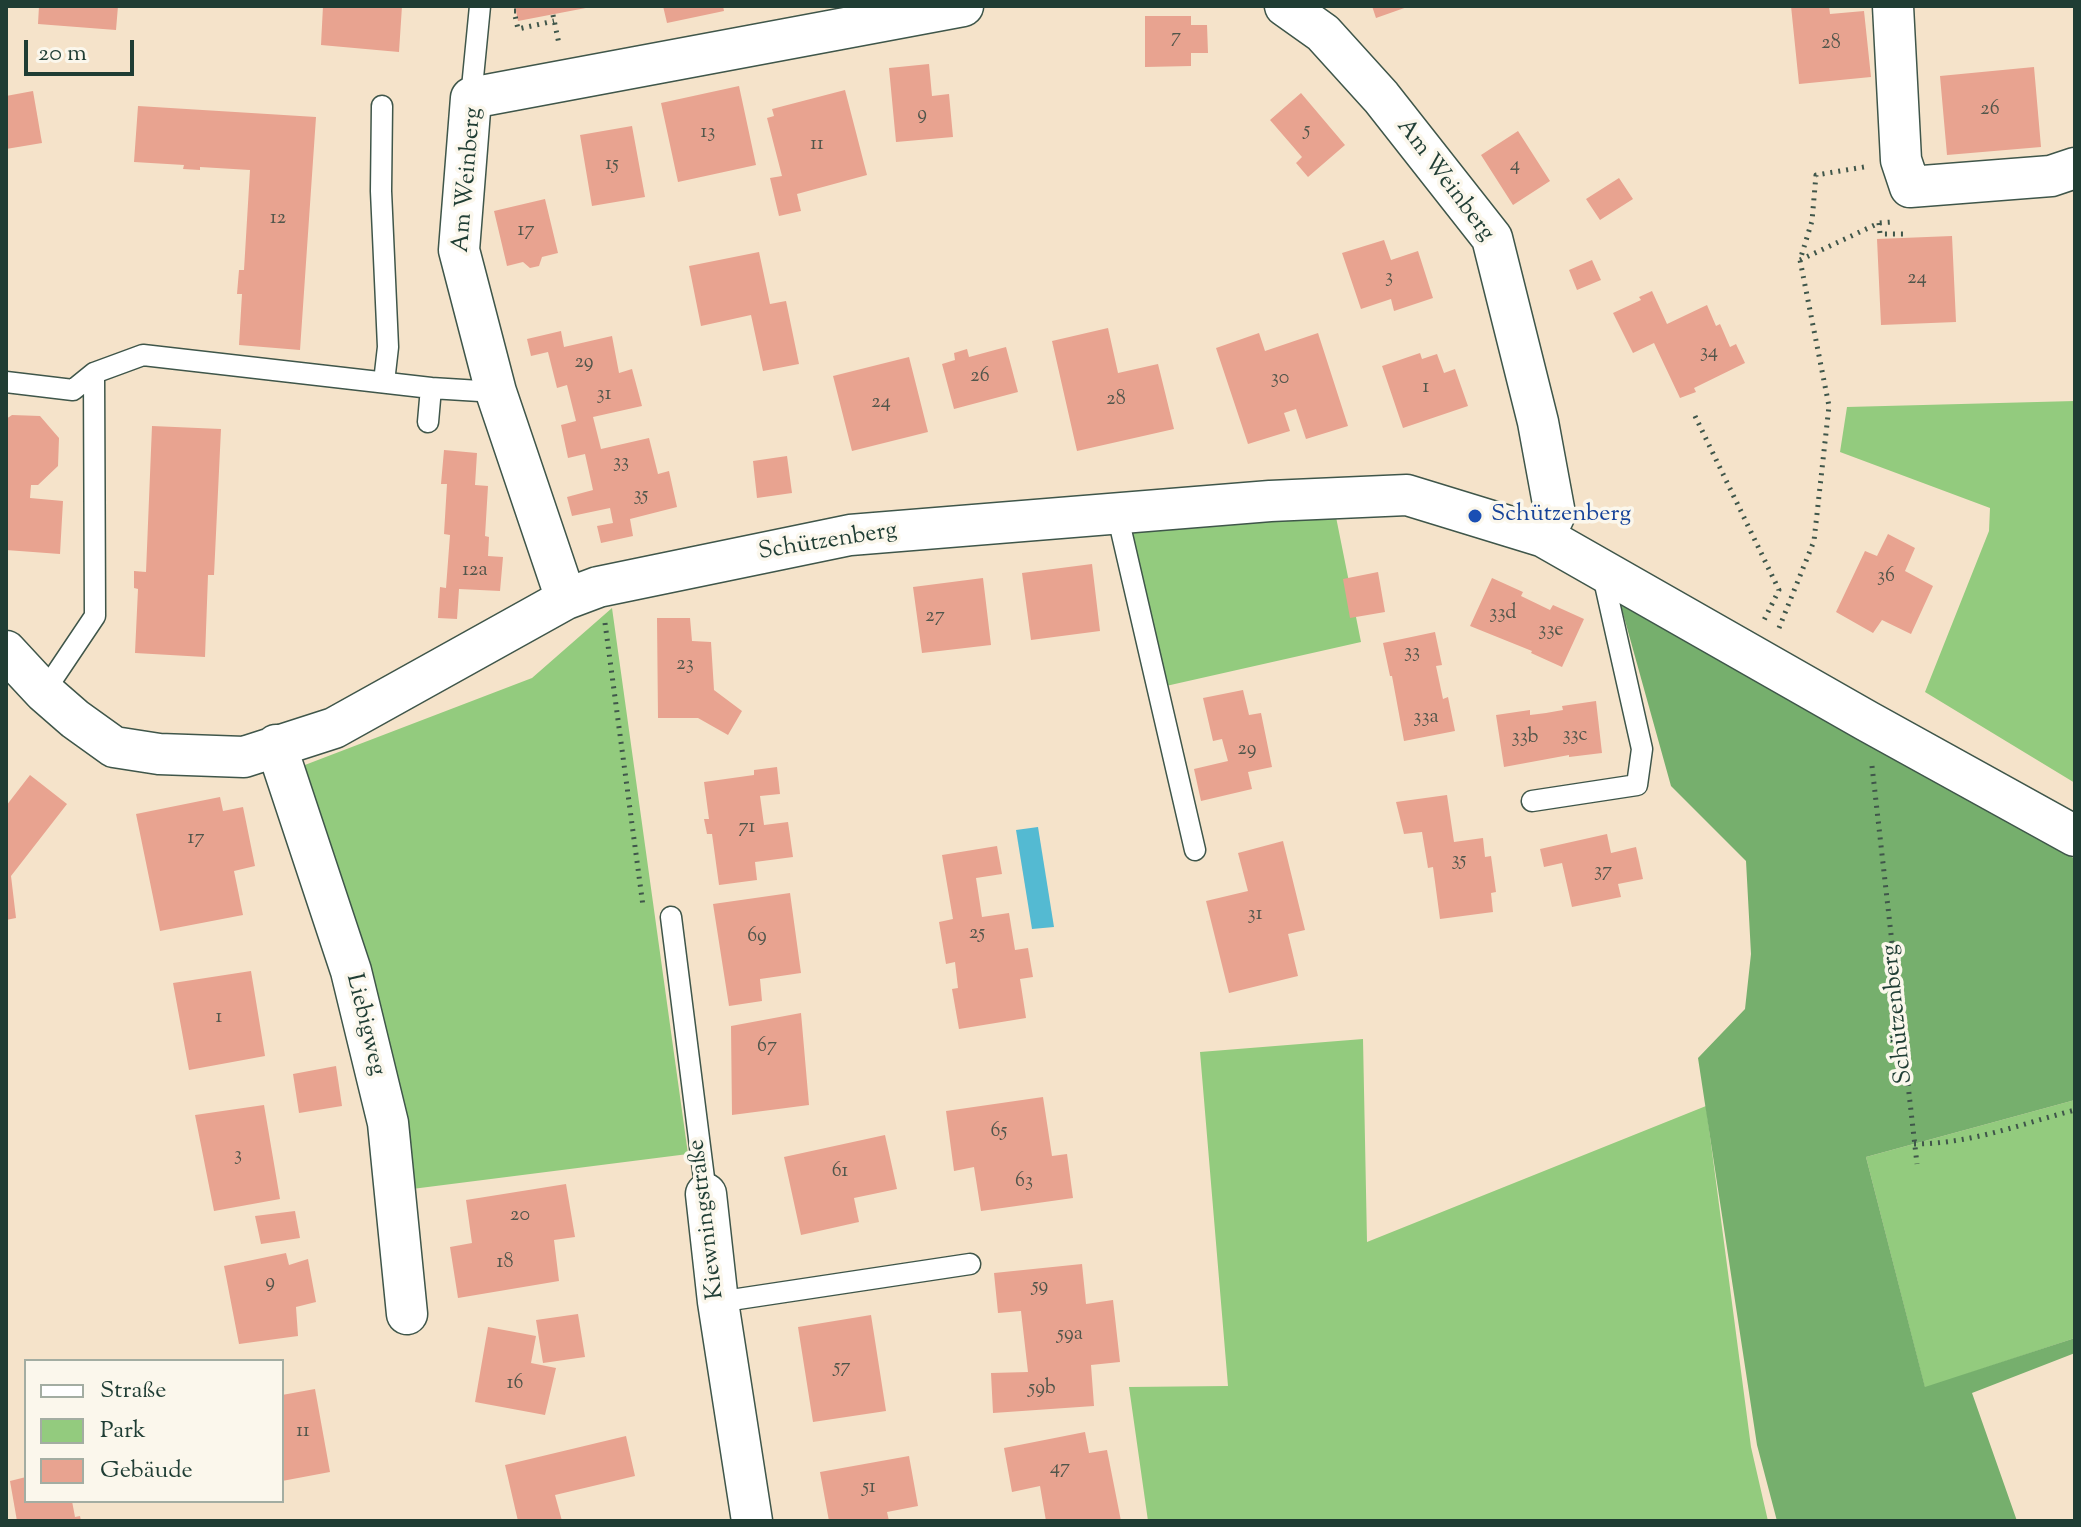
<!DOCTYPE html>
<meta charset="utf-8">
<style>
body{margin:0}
#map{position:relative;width:2081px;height:1527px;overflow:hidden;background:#f5e3ca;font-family:"Sorts Mill Goudy",serif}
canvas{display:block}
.frame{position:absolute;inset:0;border:8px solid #1f3d34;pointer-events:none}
.legend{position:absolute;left:24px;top:1359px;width:260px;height:144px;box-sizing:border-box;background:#fbf7ec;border:2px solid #a3ada2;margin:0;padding:10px 14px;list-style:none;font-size:24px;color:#1f3d34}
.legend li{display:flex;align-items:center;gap:16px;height:40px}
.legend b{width:40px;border:2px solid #a3ada2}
.scale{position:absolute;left:24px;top:40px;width:110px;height:36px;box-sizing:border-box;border:4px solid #1f3d34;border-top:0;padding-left:10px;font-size:24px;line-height:28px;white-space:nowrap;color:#1f3d34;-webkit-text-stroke:6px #fbf7ec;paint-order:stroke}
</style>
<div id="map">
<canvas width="2081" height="1527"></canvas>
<div class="frame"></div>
<ul class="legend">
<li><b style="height:10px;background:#fff"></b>Straße</li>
<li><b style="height:22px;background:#93cb7e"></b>Park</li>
<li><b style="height:22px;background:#e8a390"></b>Gebäude</li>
</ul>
<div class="scale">20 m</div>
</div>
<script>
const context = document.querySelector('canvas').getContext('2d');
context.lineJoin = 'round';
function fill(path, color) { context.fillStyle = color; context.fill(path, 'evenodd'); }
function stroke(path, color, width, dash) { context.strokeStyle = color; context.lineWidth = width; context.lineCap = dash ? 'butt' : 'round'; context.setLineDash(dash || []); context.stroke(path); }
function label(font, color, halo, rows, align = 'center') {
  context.font = font + ' "Sorts Mill Goudy",serif'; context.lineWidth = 7; context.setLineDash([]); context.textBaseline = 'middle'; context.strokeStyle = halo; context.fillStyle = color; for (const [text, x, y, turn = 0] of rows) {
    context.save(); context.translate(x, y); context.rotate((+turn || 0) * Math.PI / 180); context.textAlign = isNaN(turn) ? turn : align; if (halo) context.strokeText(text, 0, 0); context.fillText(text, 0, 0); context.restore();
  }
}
const green = new Path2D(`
 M2075,401V783L1925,692L1989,531L1990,508L1840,452L1847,407Z
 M1335,512L1361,642L1166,686L1127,524Z
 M612,608L688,1154L412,1189L297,768L532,678Z
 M1363,1039L1367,1242L1706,1106L1751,1447L1768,1521H1148L1129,1387L1228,1386L1200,1052Z
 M2075,1100V1338L1925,1388L1866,1157Z`);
const forest = new Path2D(`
 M1619,599L2075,859V1100L1866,1157L1925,1387L2075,1338V1353L1972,1393L2017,1521H1777L1757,1445L1698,1058L1745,1009L1751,954L1746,861L1671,786Z`);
const water = new Path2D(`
 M1038,827L1054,927L1032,929L1016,830Z`);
const building = new Path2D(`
 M39,6H118L116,30L38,24Z
 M323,6H402L399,52L321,45Z
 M515,6H591V7L518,21Z
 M663,6H723L724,11L667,23Z
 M1372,6H1410L1376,18Z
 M1791,6H1829L1830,14L1864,11L1871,77L1799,84Z
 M1145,16H1191V25H1207L1208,53H1191V66L1145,67Z
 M929,64L932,96L949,94L953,137L896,142L889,68Z
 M2034,67L2041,147L1947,155L1940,76Z
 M739,86L756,165L678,182L661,103Z
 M845,90L867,175L797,194L801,211L779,216L770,178L782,176L767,118L774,116L772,109Z
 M33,91L42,143L6,149V96Z
 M1301,93L1345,145L1308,177L1296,163L1302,157L1270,120Z
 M138,106L316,117L300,350L239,345L242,294H237L239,270H244L250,170L200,167V170L183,169L184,165L134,162Z
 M632,126L645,197L592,206L580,135Z
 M1518,131L1550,181L1513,205L1481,155Z
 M1619,178L1633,199L1600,220L1586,199Z
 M545,199L558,253L542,257L539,266L530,268L523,262L507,266L494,211Z
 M1952,236L1956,322L1881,325L1877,239Z
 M1384,240L1391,260L1418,251L1433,298L1394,311L1391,299L1361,309L1342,253Z
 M759,252L770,304L786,301L799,364L763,371L751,315L701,326L689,266Z
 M1592,260L1601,280L1577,290L1569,270Z
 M1652,291L1667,324L1707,305L1716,326L1720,324L1730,347L1736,344L1745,363L1694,388L1696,392L1680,398L1654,343L1633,353L1613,313L1641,300L1639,297Z
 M1108,328L1118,373L1158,364L1174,429L1077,451L1052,341Z
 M561,331L564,347L612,336L619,373L632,369L642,406L593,417L601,449L649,438L658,474L669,471L677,507L630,519L633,536L601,543L597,526L613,523L610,508L572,516L567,497L593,490L585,454L568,458L561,425L576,421L567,385L557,388L548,352L531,356L527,339Z
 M1259,333L1265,351L1318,333L1348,426L1306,439L1296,409L1284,413L1290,431L1248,444L1216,348Z
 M1006,347L1018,392L954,409L942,364L955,360L954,353L967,349L969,357Z
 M1420,353L1422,359L1437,354L1444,373L1455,369L1468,406L1403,428L1382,366Z
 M909,357L928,432L852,451L833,376Z
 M12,415L40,416L59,438L58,466L38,485H31L30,498L63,501L60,554L6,550V419Z
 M152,426L221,429L214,575H208L205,657L135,653L138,589L134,588V571L146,572Z
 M444,450L477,453L475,485L488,486L485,536L489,537L488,556L503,557L500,591L459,589L457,619L438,618L440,587L446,588L450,535L444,534L447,484H441Z
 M787,456L792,493L757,498L753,461Z
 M1888,534L1915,548L1905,571L1933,586L1911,634L1882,620L1873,633L1836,612L1865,551L1877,556Z
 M1092,564L1100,631L1031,640L1022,573Z
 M1378,572L1385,612L1350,618L1343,579Z
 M983,578L991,645L922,653L913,587Z
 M1492,578L1523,592L1521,596L1550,610L1553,605L1584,619L1562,667L1531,653L1532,651L1470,626Z
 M657,618H690L692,641L711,642L714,690L742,711L728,735L698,718H658Z
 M1435,632L1442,665L1436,666L1443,699L1448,697L1455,731L1404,741L1392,676H1390L1383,643Z
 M1243,690L1249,715L1261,713L1272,767L1248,772L1252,789L1201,801L1194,769L1228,761L1222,739L1213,741L1203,698Z
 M1596,701L1602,753L1569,757V755L1504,767L1496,715L1530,710V715L1546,713L1563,710L1562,706Z
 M777,767L780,794L760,796L764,825L788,822L793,857L755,862L757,880L719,885L712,834H707L704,819H709L704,782L754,775V770Z
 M30,775L67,804L11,876L16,918L6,920V806Z
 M1447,795L1454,842L1483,838L1485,857L1491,856L1496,892L1491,893L1493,912L1440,919L1433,867L1428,868L1422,832L1404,834L1396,802Z
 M220,797L223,811L243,807L255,866L234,871L243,915L160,931L136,814Z
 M1607,834L1611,853L1636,847L1643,879L1618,884L1621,897L1572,907L1562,863L1544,867L1540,849Z
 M1283,841L1305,930L1288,934L1298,976L1229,993L1206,901L1248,891L1238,853Z
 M997,846L1002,874L976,878L982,917L1009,913L1015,950L1028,948L1033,977L1020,979L1026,1018L959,1029L952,989L958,988L955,962L946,964L939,922L953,919L942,855Z
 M790,893L801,973L760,979L762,1001L729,1006L713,904Z
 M251,971L265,1056L189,1070L173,983Z
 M801,1013L809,1105L732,1115L731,1026Z
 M336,1066L342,1106L299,1113L293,1074Z
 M1043,1097L1052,1156L1067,1154L1073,1198L981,1211L974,1167L954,1171L946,1111Z
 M264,1105L280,1199L214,1211L195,1115Z
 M885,1135L897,1189L854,1198L859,1222L801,1235L784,1157Z
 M566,1184L575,1237L554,1240L559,1281L458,1298L450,1247L472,1243L466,1200Z
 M295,1211L300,1238L261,1244L255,1216Z
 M286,1253L289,1265L308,1259L316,1302L296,1307L298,1336L239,1344L224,1266Z
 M1082,1264L1086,1304L1113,1300L1120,1362L1091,1365L1094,1406L993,1413L991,1373L1028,1372L1021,1311L998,1313L994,1273Z
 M578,1314L585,1357L543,1363L536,1320Z
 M871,1315L886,1411L813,1422L798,1327Z
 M488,1327L536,1336L531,1363L556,1368L545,1415L475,1402Z
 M315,1389L330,1472L282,1481V1395Z
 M1085,1432L1089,1453L1107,1450L1121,1521H1046L1040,1486L1012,1492L1004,1448Z
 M626,1436L635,1476L555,1495L562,1521H518L505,1465Z
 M909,1456L918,1506L887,1512L889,1521H829L820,1472Z
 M26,1477V1501H72L75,1517L80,1516L81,1521H17L10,1481Z`);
const path = new Path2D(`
 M516,11H514L518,29L554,21
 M553,15L559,44
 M1879,223L1880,234H1905L1906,237
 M1800,260L1879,223L1892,222
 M1695,416L1779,590L1764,620
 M605,623L643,906
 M1779,628L1814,541L1829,406L1800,260L1812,221L1816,175L1864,167
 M1872,766L1917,1164
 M1914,1144C1970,1144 2021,1124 2075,1110`);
const service = new Path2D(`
 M471,98L480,6
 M382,106L381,191L388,347L384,382
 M6,382L73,390L94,373L143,355L431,388L428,422
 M431,388L496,392
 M1117,513L1195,850
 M44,692L95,616L94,373
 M1532,801L1637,785L1642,749L1602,571
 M671,917L706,1194
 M718,1302L970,1264`);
const minor = new Path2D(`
 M1285,6L1323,33L1381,97L1492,238L1538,422L1555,514L1544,537
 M1893,6L1901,160L1910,187L2051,176L2075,168
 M566,599L496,392L459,250L471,98L963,6
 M6,651L44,692L75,719L114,747L159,754L244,757L334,728L566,599L598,587L850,535L1270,501L1407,495L1544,537L1867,721L2075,836
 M276,745L351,971L388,1123L407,1314
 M706,1194L718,1302L752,1521`);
const markers = [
 [1475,516,8,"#1a4fb4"]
];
const numberNames = [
 ["7",1176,39],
 ["28",1831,45],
 ["26",1990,111],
 ["9",922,116],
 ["5",1307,132],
 ["13",708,134],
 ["11",817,146],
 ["15",612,166],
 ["4",1515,167],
 ["12",278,220],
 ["17",526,232],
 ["3",1389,279],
 ["24",1917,280],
 ["34",1709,354],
 ["29",584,364],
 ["26",980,378],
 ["30",1280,380],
 ["1",1426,389],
 ["31",604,396],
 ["28",1116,401],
 ["24",881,404],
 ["33",621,464],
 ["35",641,497],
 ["12a",475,572],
 ["36",1886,578],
 ["33d",1503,615],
 ["27",935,618],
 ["33e",1551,632],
 ["33",1412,654],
 ["23",685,666],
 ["33a",1426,719],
 ["33c",1575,737],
 ["33b",1525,739],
 ["29",1247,751],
 ["71",747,829],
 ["17",196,840],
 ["35",1459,862],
 ["37",1603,873],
 ["31",1255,916],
 ["25",977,935],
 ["69",757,938],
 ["1",219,1019],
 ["67",767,1048],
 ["65",999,1133],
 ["3",238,1157],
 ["61",840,1173],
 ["63",1024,1183],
 ["20",520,1217],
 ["18",505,1264],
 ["9",270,1284],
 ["59",1040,1288],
 ["59a",1070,1336],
 ["57",842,1369],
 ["16",515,1385],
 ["59b",1042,1390],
 ["11",303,1433],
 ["47",1060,1470],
 ["51",869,1489]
];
const streetNames = [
 ["Am Weinberg",469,180,-85],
 ["Am Weinberg",1444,181,53],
 ["Schützenberg",828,543,-9],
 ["Schützenberg",1899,1014,-96],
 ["Liebigweg",364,1025,76],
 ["Kiewningstraße",708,1219,-97]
];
const transitNames = [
 ["Schützenberg",1491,516]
];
fill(green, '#93cb7e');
fill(forest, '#76af6d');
fill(water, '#54bad2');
fill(building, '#e8a390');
stroke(service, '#3f564a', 23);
stroke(minor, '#3f564a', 43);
stroke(path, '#3f564a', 5, [2, 6]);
stroke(service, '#fff', 20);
stroke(minor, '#fff', 40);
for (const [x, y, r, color] of markers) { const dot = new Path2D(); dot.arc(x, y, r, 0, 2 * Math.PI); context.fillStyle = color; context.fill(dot); stroke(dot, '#fbf7ec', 3); }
label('20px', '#51564b', null, numberNames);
label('24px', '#1f3d34', '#fbf7ec', streetNames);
label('24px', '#164399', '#fbf7ec', transitNames, 'left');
</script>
